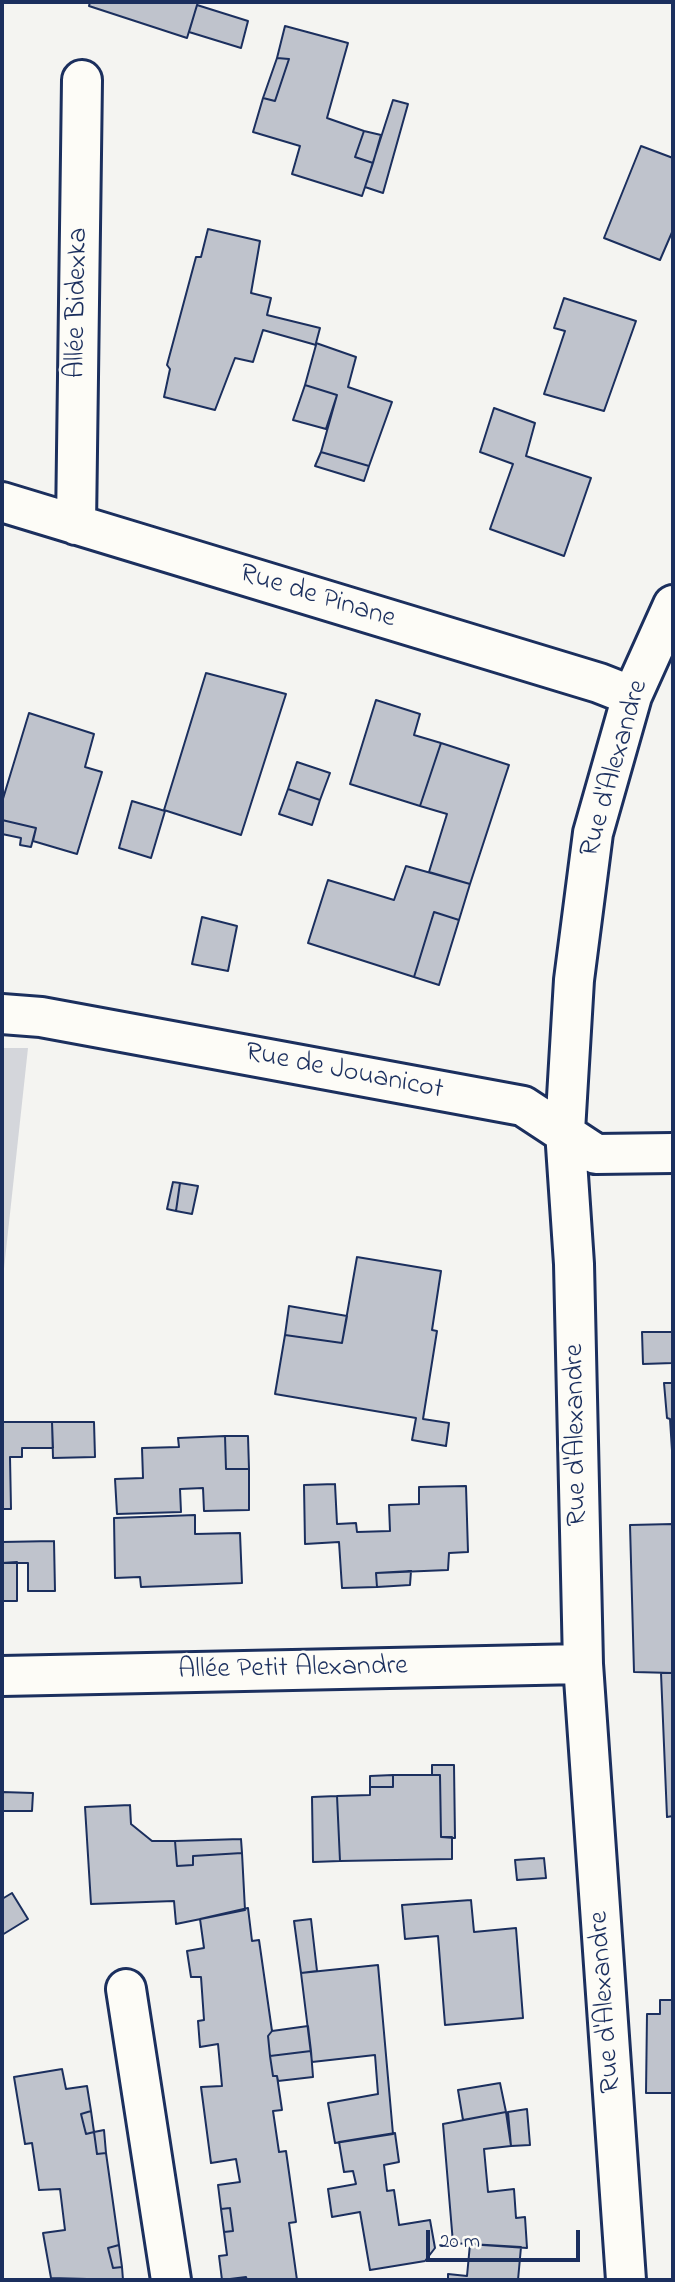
<!DOCTYPE html>
<html>
<head>
<meta charset="utf-8">
<style>
  body { margin:0 }
  #map { position:relative; width:675px; height:2282px; overflow:hidden; background:#f4f4f1; font-family:"Indie Flower",sans-serif }
  canvas { display:block }
  .frame { position:absolute; inset:0; border:4px solid #1b2f5e; pointer-events:none }
  .scale { position:absolute; left:426px; top:2230px; width:154px; height:32px; box-sizing:border-box; border:4px solid #1b2f5e; border-top:0; padding-left:9px; font-size:21px; line-height:24px; white-space:nowrap; color:#1b2f5e; -webkit-text-stroke:5px #fdfcf7; paint-order:stroke }
</style>
</head>
<body>
<div id="map">
<canvas width="675" height="2282"></canvas>
<div class="frame"></div>
<div class="scale">20 m</div>
</div>
<script>
const g = document.querySelector('canvas').getContext('2d');
g.lineJoin = 'round';
function paint(path, color) { g.fillStyle = color; g.fill(path, 'evenodd'); }
const shape = rows => new Path2D(rows.map(r => 'M' + r).join(''));
function trace(path, color, width, dash) { g.strokeStyle = color; g.lineWidth = width; g.lineCap = dash ? 'butt' : 'round'; g.setLineDash(dash || []); g.stroke(path); }
function write(font, color, halo, rows, align = 'center') {
  g.font = font + ' "Indie Flower",sans-serif'; g.lineWidth = 5; g.setLineDash([]); g.textBaseline = 'middle'; g.strokeStyle = halo; g.fillStyle = color; for (const [text, x, y, turn = 0] of rows) {
    g.save(); g.translate(x, y); g.rotate((+turn || 0) * Math.PI / 180); g.textAlign = isNaN(turn) ? turn : align; if (halo) g.strokeText(text, 0, 0); g.fillText(text, 0, 0); g.restore();
  }
}
paint(shape([
  [2,1048,28,1048,2,1287]
]), '#d4d6db');
const building = shape([
  [90,2,198,2,187,38,89,6,90,2],
  [197,5,248,21,241,48,189,32,197,5],
  [285,26,348,43,327,118,364,131,355,157,373,163,362,196,292,174,300,146,253,132,263,98,275,101,289,59,277,58,285,26],
  [277,58,289,59,275,101,263,98,277,58],
  [393,100,408,104,383,193,365,187,393,100],
  [364,131,381,135,373,163,355,157,364,131],
  [641,146,673,158,673,230,660,260,604,238,641,146],
  [208,229,260,241,251,293,271,298,267,315,320,328,316,343,356,357,348,387,392,402,369,466,321,452,337,395,305,385,316,345,263,330,253,362,235,358,215,410,164,397,170,369,167,365,196,257,201,257,208,229],
  [564,298,636,321,604,411,544,394,565,331,554,328,564,298],
  [305,385,337,395,326,429,293,420,305,385],
  [494,408,535,423,526,456,591,478,564,556,490,529,513,464,480,452,494,408],
  [321,452,369,466,364,481,315,466,321,452],
  [206,673,286,694,241,835,164,810,206,673],
  [376,700,420,714,414,735,441,743,420,806,350,784,376,700],
  [29,713,94,734,85,767,102,772,77,854,33,841,36,828,2,820,2,802,29,713],
  [441,743,509,765,470,884,429,872,447,814,420,806,441,743],
  [297,762,330,773,320,800,288,789,297,762],
  [288,789,320,800,312,825,279,814,288,789],
  [132,801,165,811,151,858,119,848,132,801],
  [2,820,36,828,31,847,20,845,21,838,2,834,2,820],
  [406,866,470,884,459,920,434,912,414,977,308,943,328,880,394,900,406,866],
  [434,912,459,920,439,985,414,977,434,912],
  [202,917,237,926,228,971,192,964,202,917],
  [173,1182,180,1183,176,1211,167,1209,173,1182],
  [180,1183,198,1186,192,1214,176,1211,180,1183],
  [357,1257,441,1271,432,1330,437,1331,423,1419,449,1423,446,1446,412,1440,416,1418,275,1394,285,1335,342,1343,357,1257],
  [289,1306,347,1316,342,1343,285,1335,289,1306],
  [642,1332,673,1332,673,1363,643,1364,642,1332],
  [664,1383,673,1383,673,1466,670,1419,667,1418,664,1383],
  [2,1422,52,1422,53,1448,22,1448,22,1457,10,1457,11,1509,2,1509,2,1422],
  [52,1422,94,1422,95,1457,53,1458,52,1422],
  [225,1436,226,1469,249,1469,249,1510,204,1511,203,1488,180,1489,181,1512,117,1514,115,1479,143,1478,142,1448,179,1447,178,1438,225,1436],
  [225,1436,248,1436,249,1469,226,1469,225,1436],
  [335,1484,337,1524,356,1523,357,1532,390,1531,389,1505,419,1504,419,1487,466,1486,468,1552,449,1553,448,1570,376,1573,377,1587,342,1588,339,1542,305,1544,304,1485,335,1484],
  [195,1515,195,1534,240,1533,242,1583,141,1587,140,1577,115,1578,114,1518,195,1515],
  [673,1524,673,1673,634,1672,630,1525,673,1524],
  [54,1541,55,1591,28,1591,28,1563,2,1563,2,1542,54,1541],
  [17,1562,17,1601,2,1601,2,1563,17,1562],
  [411,1571,410,1585,377,1587,376,1573,411,1571],
  [661,1673,673,1673,673,1816,667,1817,661,1673],
  [432,1765,454,1765,455,1838,441,1837,440,1775,432,1775,432,1765],
  [393,1775,440,1775,441,1837,452,1837,452,1859,340,1861,337,1796,370,1795,370,1787,393,1787,393,1775],
  [393,1775,393,1787,370,1787,370,1776,393,1775],
  [2,1792,33,1793,32,1811,2,1811,2,1792],
  [337,1796,340,1861,313,1862,312,1797,337,1796],
  [130,1805,131,1824,152,1841,175,1841,177,1866,193,1865,193,1856,242,1853,245,1910,176,1924,174,1901,91,1904,85,1807,130,1805],
  [241,1839,242,1853,193,1856,193,1865,177,1866,175,1841,241,1839],
  [544,1858,546,1878,517,1880,515,1860,544,1858],
  [12,1893,28,1919,2,1935,2,1899,12,1893],
  [471,1900,474,1932,516,1928,523,2018,445,2025,438,1936,405,1939,402,1905,471,1900],
  [248,1908,252,1941,259,1940,272,2031,268,2036,270,2056,273,2076,277,2076,282,2110,273,2111,279,2152,286,2151,296,2222,289,2223,297,2280,247,2280,246,2277,222,2280,219,2256,227,2255,224,2232,233,2231,230,2208,221,2209,218,2185,240,2182,236,2159,211,2163,201,2087,222,2086,218,2044,200,2047,198,2021,204,2020,201,1977,191,1977,187,1951,204,1948,200,1919,248,1908],
  [311,1919,317,1971,301,1973,294,1921,311,1919],
  [378,1965,393,2134,335,2143,328,2103,378,2094,375,2055,312,2062,301,1973,378,1965],
  [660,2000,673,2000,673,2093,646,2093,647,2014,660,2014,660,2000],
  [308,2026,311,2051,270,2056,268,2036,272,2031,308,2026],
  [311,2051,313,2077,278,2081,277,2076,273,2076,270,2056,311,2051],
  [62,2069,66,2089,87,2086,91,2111,81,2114,86,2134,94,2132,97,2154,106,2153,119,2245,108,2248,113,2268,122,2267,123,2280,51,2278,43,2233,65,2230,60,2189,39,2190,32,2143,25,2144,14,2077,62,2069],
  [500,2083,506,2112,463,2120,458,2090,500,2083],
  [527,2109,530,2145,511,2146,508,2112,527,2109],
  [91,2111,94,2132,86,2134,81,2114,91,2111],
  [506,2112,511,2146,484,2149,488,2192,514,2189,516,2218,525,2217,527,2248,453,2243,443,2124,506,2112],
  [104,2130,106,2153,97,2154,94,2132,104,2130],
  [395,2133,399,2162,384,2165,387,2191,394,2190,399,2225,430,2220,435,2248,425,2261,370,2270,360,2212,332,2217,328,2189,356,2184,353,2171,344,2172,339,2142,395,2133],
  [230,2208,233,2231,224,2232,221,2209,230,2208],
  [470,2244,521,2247,518,2280,448,2280,448,2274,467,2276,470,2244],
  [119,2245,122,2267,113,2268,108,2248,119,2245]
]);
paint(building, '#bfc3cc');
trace(building, '#1b2f5e', 2);
const street = shape([
  [2,502,599,683,632,696],
  [76,525,82,80],
  [2,1014,41,1017,523,1106,596,1154,673,1153],
  [2,1676,583,1664],
  [126,1989,171,2280],
  [626,2280,583,1664,574,1264,565,1131,574,980,593,833,632,696,673,605]
]);
trace(street, '#1b2f5e', 44);
trace(street, '#fdfcf7', 38);
write('28px', '#1b2f5e', '#fdfcf7', [
  ["Allée Bidexka",79,303,-89],
  ["Rue de Pinane",317,598,17],
  ["Rue d'Alexandre",616,769,-74],
  ["Rue de Jouanicot",344,1073,11],
  ["Rue d'Alexandre",578,1435,-91],
  ["Allée Petit Alexandre",293,1670,-1],
  ["Rue d'Alexandre",607,2002,-94]
]);
</script>
</body>
</html>
